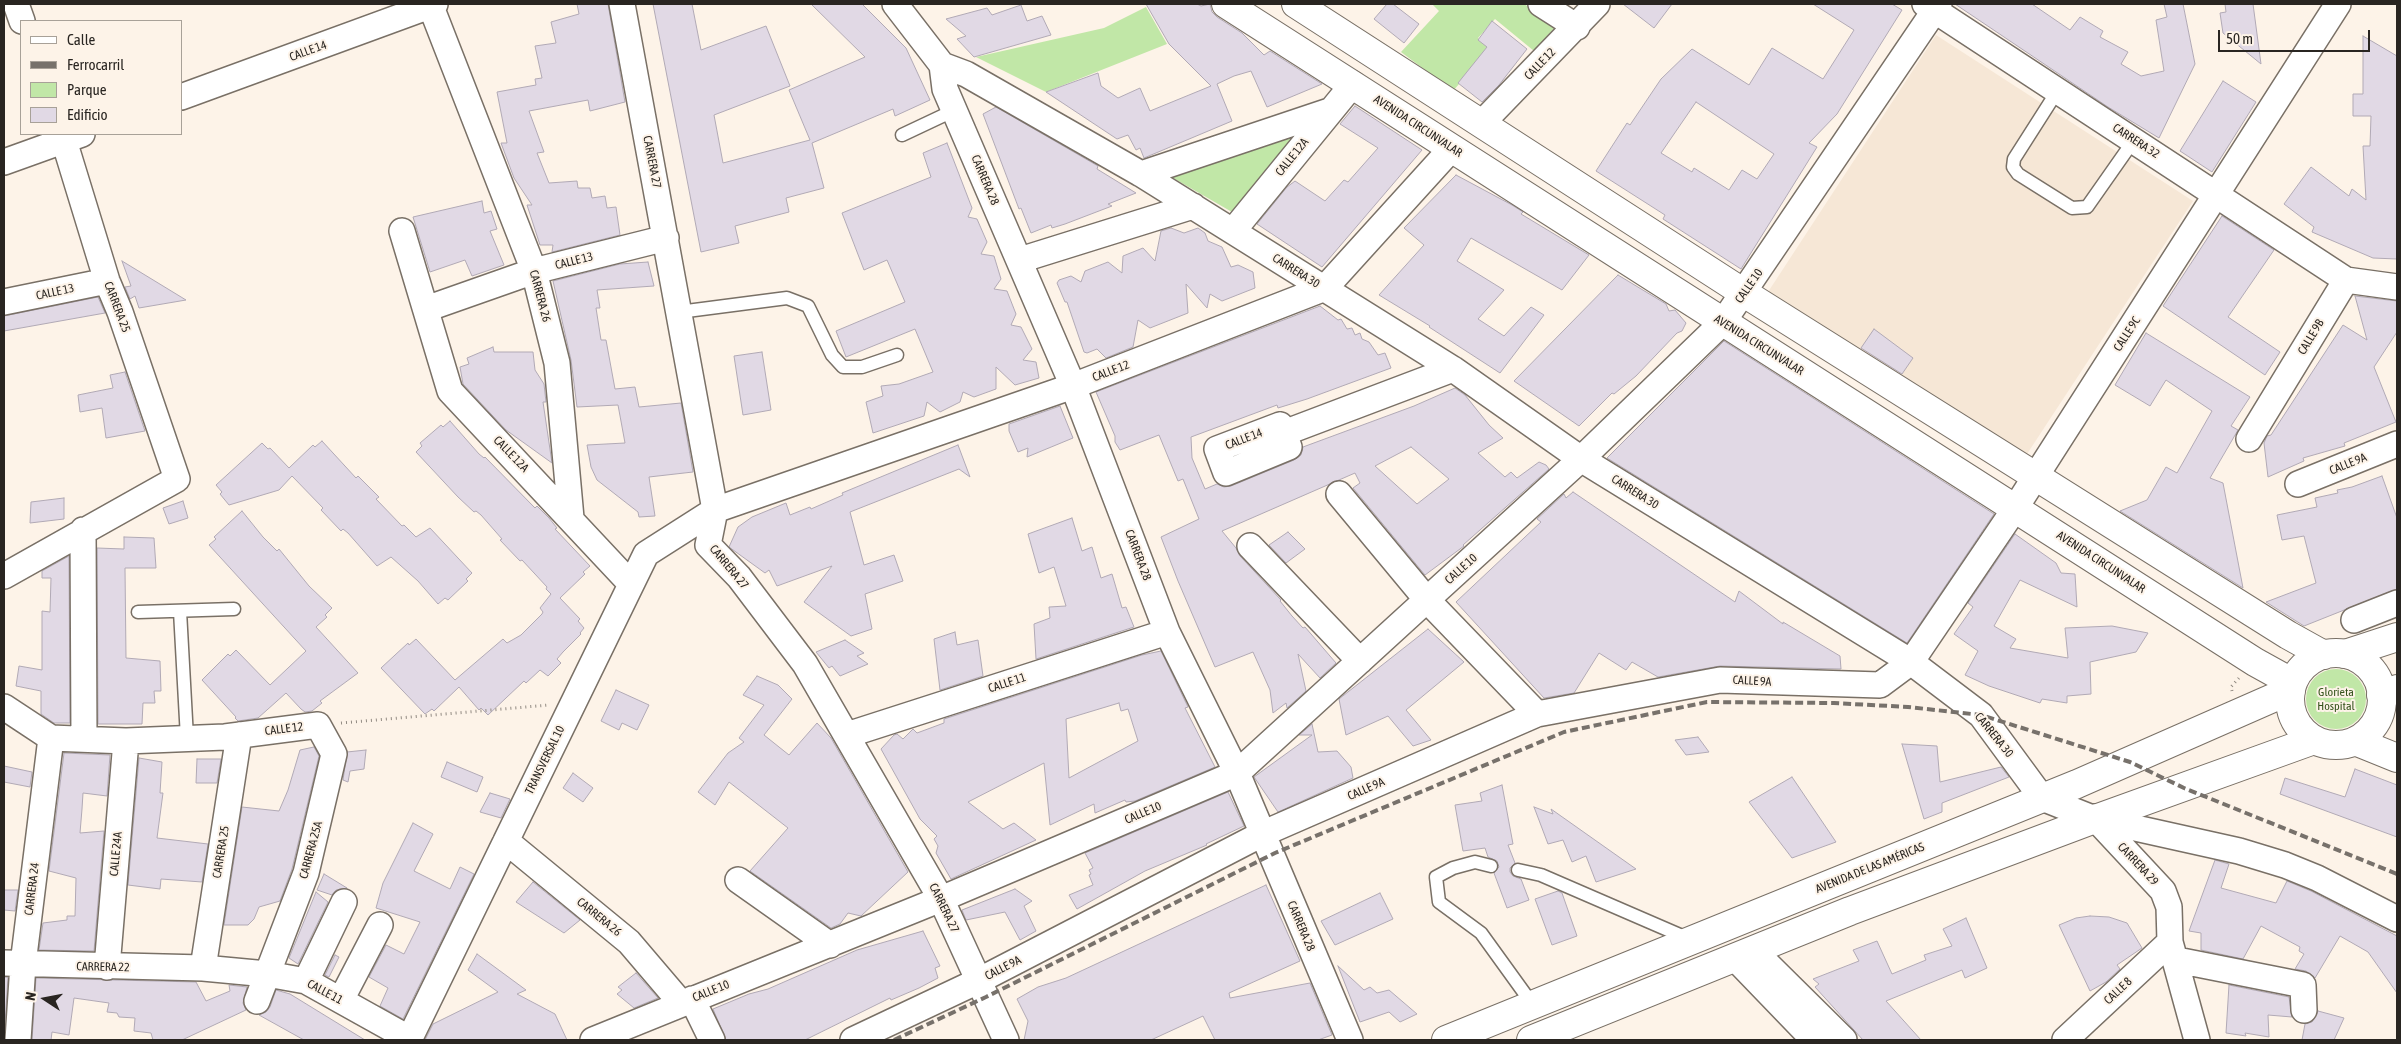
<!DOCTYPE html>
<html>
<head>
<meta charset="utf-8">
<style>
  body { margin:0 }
  #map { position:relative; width:2401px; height:1044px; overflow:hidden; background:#fdf3e8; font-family:"Asap Condensed",sans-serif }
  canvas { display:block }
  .frame { position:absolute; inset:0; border:5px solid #292521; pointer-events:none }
  .legend { position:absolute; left:20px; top:20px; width:162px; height:115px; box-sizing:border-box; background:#fdf3e8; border:1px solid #a8a198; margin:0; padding:6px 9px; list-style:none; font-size:15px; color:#292521 }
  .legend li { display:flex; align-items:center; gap:10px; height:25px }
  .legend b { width:25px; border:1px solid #a8a198 }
  .north { position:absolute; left:20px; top:974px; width:50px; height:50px; -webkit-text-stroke:4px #fdf3e8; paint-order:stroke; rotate:281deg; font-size:14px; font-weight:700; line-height:20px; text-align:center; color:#292521 }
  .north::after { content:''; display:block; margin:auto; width:18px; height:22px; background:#292521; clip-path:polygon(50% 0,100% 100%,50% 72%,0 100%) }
  .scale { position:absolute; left:2218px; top:30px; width:152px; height:22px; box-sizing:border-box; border:2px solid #292521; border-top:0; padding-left:6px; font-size:15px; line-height:18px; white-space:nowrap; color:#292521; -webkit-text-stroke:4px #fdf3e8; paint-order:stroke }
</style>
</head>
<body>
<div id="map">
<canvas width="2401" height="1044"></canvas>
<div class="frame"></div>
<ul class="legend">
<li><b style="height:6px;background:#fff"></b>Calle</li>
<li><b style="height:6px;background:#77716b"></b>Ferrocarril</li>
<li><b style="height:14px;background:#c1e7a7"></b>Parque</li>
<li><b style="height:14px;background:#e1d9e5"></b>Edificio</li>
</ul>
<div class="north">N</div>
<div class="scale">50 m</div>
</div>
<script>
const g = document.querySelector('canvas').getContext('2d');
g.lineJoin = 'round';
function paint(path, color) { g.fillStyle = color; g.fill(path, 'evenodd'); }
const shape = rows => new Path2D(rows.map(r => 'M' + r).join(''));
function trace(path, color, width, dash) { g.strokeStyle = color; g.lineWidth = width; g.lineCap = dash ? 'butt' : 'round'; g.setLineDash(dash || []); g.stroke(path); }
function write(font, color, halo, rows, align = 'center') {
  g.font = font + ' "Asap Condensed",sans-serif'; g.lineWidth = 4; g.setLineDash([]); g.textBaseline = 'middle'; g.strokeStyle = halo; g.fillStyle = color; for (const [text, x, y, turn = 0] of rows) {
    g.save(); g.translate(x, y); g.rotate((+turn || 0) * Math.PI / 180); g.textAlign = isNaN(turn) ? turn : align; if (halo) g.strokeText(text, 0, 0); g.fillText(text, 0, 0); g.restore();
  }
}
paint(shape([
  [1936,35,2193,201,2027,454,1768,292]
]), '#f6e7d6');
paint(shape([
  [1432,4,1524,4,1557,25,1534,51,1495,19,1478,38,1490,48,1453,91,1401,52,1439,11],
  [1146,7,1167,44,1046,92,976,57,1104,28],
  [1304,132,1232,212,1168,175],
  '2306 699a30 30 0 1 1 60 0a30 30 0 1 1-60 0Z'
]), '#c1e7a7');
const building = shape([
  [577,4,608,4,625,102,590,111,588,100,529,111,544,152,537,153,549,183,577,181,578,188,590,188,592,198,605,196,607,208,616,207,620,235,552,252,553,245,540,245,527,205,532,205,514,178,501,143,507,143,497,92,536,85,535,79,542,78,535,46,556,43,551,22,579,14,577,4],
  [653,4,692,4,701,50,766,26,790,86,714,115,723,163,810,140,789,90,865,57,811,4,862,4,906,48,930,100,895,116,893,109,812,143,824,188,786,198,789,212,735,226,739,243,701,252,653,4],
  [1146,4,1197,4,1201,6,1210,4,1212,12,1217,17,1242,33,1264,55,1270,51,1322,84,1267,107,1251,71,1234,76,1217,84,1232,121,1144,158,1140,148,1136,150,1128,135,1117,139,1046,92,1098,73,1101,86,1118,98,1140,88,1150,111,1211,86,1169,44,1146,4],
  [1387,4,1393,4,1419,24,1404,43,1374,19,1387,4],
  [1623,4,1672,4,1654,28,1623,4],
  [1813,4,1892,4,1902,10,1837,114,1809,143,1817,147,1741,269,1663,219,1665,215,1596,171,1627,123,1630,125,1661,79,1692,49,1749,85,1772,48,1823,79,1854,30,1813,4],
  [1696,102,1774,154,1757,179,1742,170,1729,190,1694,168,1692,172,1661,153,1696,102],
  [1955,4,2032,4,2070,30,2080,17,2103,31,2100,37,2128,52,2121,64,2141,76,2164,71,2156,20,2167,17,2164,4,2183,4,2195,64,2159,138,2108,107,1955,4],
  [2225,4,2253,4,2261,64,2223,33,2220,13,2226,12,2225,4],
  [1021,5,1027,21,1042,16,1051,35,974,57,957,39,966,36,946,19,987,8,992,15,1021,5],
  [1492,21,1527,49,1499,85,1482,102,1458,83,1487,47,1478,40,1492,21],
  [2363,36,2397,56,2397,259,2373,258,2312,232,2314,227,2284,204,2311,167,2349,196,2352,189,2366,200,2363,146,2370,146,2371,116,2353,116,2353,94,2363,94,2363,36],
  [2223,81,2256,102,2212,172,2180,151,2223,81],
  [1355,106,1422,150,1322,267,1257,224,1287,187,1295,181,1325,201,1344,180,1348,182,1378,148,1340,124,1355,106],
  [996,107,1098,166,1097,169,1136,193,1108,204,1112,206,1065,224,1052,228,1051,225,1031,233,1021,208,1019,209,983,114,996,107],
  [947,143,972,208,968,217,977,219,987,242,981,254,994,256,1001,279,994,289,1007,291,1016,314,1011,325,1021,327,1032,349,1023,360,1036,362,1039,378,1015,385,996,367,996,389,974,397,963,392,960,402,940,412,927,402,924,416,873,433,866,402,883,396,881,386,899,384,933,372,915,329,846,357,836,331,905,302,887,260,864,270,842,213,931,177,923,153,947,143],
  [1456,175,1512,205,1523,212,1521,214,1589,255,1562,290,1471,238,1457,261,1504,290,1478,319,1504,336,1531,307,1544,315,1500,373,1429,327,1430,326,1379,295,1424,245,1404,228,1456,175],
  [482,201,484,213,491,211,497,229,490,231,504,265,472,276,465,260,430,272,413,217,482,201],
  [2222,216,2274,250,2228,317,2280,352,2265,375,2163,306,2222,216],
  [1171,228,1184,233,1198,228,1205,233,1208,241,1222,247,1231,267,1238,265,1253,272,1255,288,1222,301,1210,294,1207,308,1186,284,1188,313,1150,328,1138,320,1133,347,1106,358,1097,349,1087,353,1084,352,1067,302,1065,302,1057,283,1059,280,1071,276,1081,282,1085,271,1108,262,1122,273,1123,256,1143,248,1155,261,1161,231,1171,228],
  [122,261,186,300,139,308,135,296,130,299,125,287,131,286,122,261],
  [648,262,654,286,597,290,600,308,596,308,601,340,606,340,615,389,635,387,639,407,681,403,693,472,649,477,655,516,639,517,638,512,597,480,591,467,587,445,625,443,618,405,577,407,571,360,553,281,620,264,648,262],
  [1618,275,1666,304,1669,311,1675,310,1686,323,1682,331,1677,333,1636,376,1614,394,1612,393,1579,426,1514,381,1618,275],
  [2355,296,2397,301,2397,332,2374,367,2396,422,2344,443,2345,446,2303,458,2304,461,2268,477,2264,443,2267,436,2271,435,2343,325,2367,340,2355,296],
  [98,297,105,313,4,331,4,316,98,297],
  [1320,306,1338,320,1341,319,1347,329,1352,328,1355,335,1360,333,1362,339,1369,342,1378,355,1385,353,1391,368,1307,399,1278,408,1277,405,1191,437,1192,458,1205,489,1217,484,1224,487,1231,486,1294,460,1301,455,1303,447,1414,406,1455,388,1465,395,1489,425,1503,438,1478,453,1505,477,1511,472,1517,478,1539,462,1546,465,1549,469,1463,545,1464,546,1425,575,1353,488,1360,483,1355,473,1222,531,1236,548,1240,556,1281,600,1280,601,1292,616,1303,628,1305,627,1336,663,1320,678,1298,654,1306,691,1287,708,1286,703,1273,713,1270,690,1253,652,1215,667,1178,581,1161,537,1199,519,1183,479,1178,481,1159,435,1120,450,1115,442,1115,436,1096,392,1320,306],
  [1411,447,1449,479,1417,504,1375,466,1411,447],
  [1874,329,1913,358,1902,374,1861,348,1874,329],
  [2146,333,2250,397,2231,426,2238,430,2210,478,2223,483,2243,588,2120,511,2147,500,2166,467,2177,473,2212,411,2166,380,2150,406,2115,385,2146,333],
  [1724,341,1994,514,1907,643,1607,458,1724,341],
  [493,347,494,352,533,352,535,370,544,384,546,402,543,402,552,463,506,430,463,384,460,367,469,364,467,358,493,347],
  [762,352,771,410,743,415,734,356,762,352],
  [125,372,145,431,106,438,102,408,80,412,78,395,113,388,110,375,125,372],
  [1060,406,1073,438,1027,457,1028,448,1018,452,1009,431,1009,424,1060,406],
  [450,421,479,454,484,458,485,457,535,508,537,506,549,518,557,528,555,529,590,566,583,572,585,574,560,598,580,619,578,621,584,628,580,633,581,634,563,652,557,659,561,663,548,676,540,670,526,683,524,681,488,715,481,708,479,710,459,687,434,711,432,709,425,714,381,668,408,643,409,645,416,639,455,680,503,639,507,643,521,635,542,614,543,612,540,608,551,594,546,589,547,587,522,560,520,561,500,540,502,539,481,515,476,511,474,512,458,497,416,452,422,446,420,443,441,425,443,427,450,421],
  [322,441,356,478,358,476,379,497,376,499,402,526,404,525,416,537,430,528,472,573,466,579,468,581,448,600,445,598,438,604,418,581,391,557,377,566,348,533,343,529,341,531,321,510,323,508,292,476,279,490,229,505,220,494,222,492,216,485,262,443,268,449,270,448,289,468,313,445,315,447,322,441],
  [958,445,970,477,959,469,850,512,864,565,894,555,903,581,865,594,872,629,851,636,804,602,832,566,777,586,769,570,765,573,729,547,738,527,752,517,786,503,790,515,810,507,811,509,843,495,842,493,958,445],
  [2382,476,2397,518,2397,589,2304,626,2266,602,2316,583,2304,536,2282,540,2277,515,2317,507,2315,498,2338,493,2337,490,2352,487,2382,476],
  [1573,492,1735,602,1739,591,1783,624,1783,622,1840,656,1841,669,1720,666,1658,677,1632,662,1626,670,1599,653,1574,693,1544,698,1456,602,1541,522,1537,519,1564,494,1566,498,1573,492],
  [64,498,64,519,30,523,31,502,64,498],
  [183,501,188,518,169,524,163,508,183,501],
  [242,511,263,537,277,551,279,549,309,586,332,608,325,615,327,617,316,627,358,673,320,701,322,703,312,711,305,712,301,709,286,693,258,718,238,721,235,718,236,717,202,680,228,654,230,656,236,650,270,685,306,651,209,545,216,539,214,537,242,511],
  [1072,518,1082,551,1092,547,1101,578,1112,574,1122,608,1126,607,1134,627,1036,659,1034,624,1050,618,1049,607,1066,606,1054,567,1039,573,1028,534,1072,518],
  [1288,532,1305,549,1286,563,1269,545,1288,532],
  [2015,534,2056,563,2061,573,2075,574,2077,607,2020,580,1994,626,2016,639,2010,648,2068,658,2065,628,2112,626,2148,633,2136,652,2090,662,2091,694,2067,696,2067,703,2042,699,2040,703,1989,686,1965,675,1978,651,1954,634,1973,607,1968,603,2015,534],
  [124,537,154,538,156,568,125,568,126,658,160,661,161,691,154,691,155,703,143,703,142,724,98,724,97,548,124,549,124,537],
  [69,556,70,723,54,723,41,714,41,691,16,686,19,666,42,670,42,611,50,612,51,578,42,578,42,571,69,556],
  [1428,629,1464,662,1406,710,1431,740,1413,746,1388,716,1346,735,1339,699,1428,629],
  [955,632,957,645,978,640,983,676,940,690,934,639,955,632],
  [845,640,864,653,857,656,868,664,840,676,832,666,829,668,816,652,845,640],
  [1161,651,1188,707,1185,708,1215,767,1135,801,1126,802,1125,800,1095,813,1094,804,1050,825,1044,763,968,802,1003,829,1014,823,1036,840,951,879,936,853,938,846,934,839,937,836,920,819,881,749,894,735,897,734,903,739,913,729,917,733,944,723,944,719,1142,655,1161,651],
  [1119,703,1121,711,1128,709,1138,741,1069,778,1066,719,1119,703],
  [757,676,778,685,792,699,764,735,789,755,817,723,831,738,908,872,861,916,848,913,840,924,831,928,750,871,788,828,729,782,715,805,698,792,728,753,744,742,739,738,764,705,743,695,757,676],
  [616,690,649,705,637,730,622,723,619,730,601,721,616,690],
  [1312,724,1318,752,1337,751,1351,767,1353,778,1278,812,1254,777,1312,735,1299,735,1312,724],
  [1698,737,1709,752,1686,755,1675,740,1698,737],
  [1902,744,1937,746,1940,782,2001,767,2009,777,1942,803,1942,812,1924,819,1902,744],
  [314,747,319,756,292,869,280,901,259,907,254,919,248,925,224,925,242,807,279,811,288,790,300,750,314,747],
  [366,750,364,769,350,771,348,782,343,780,347,752,366,750],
  [64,753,110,755,107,796,83,793,82,809,80,833,104,831,94,951,39,950,43,923,67,920,67,916,75,916,76,878,49,871,64,753],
  [139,758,162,762,160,793,163,793,157,838,208,844,202,882,161,879,160,889,128,885,139,758],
  [197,759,221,759,217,783,196,783,197,759],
  [447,762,483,777,477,792,441,777,447,762],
  [4,766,32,772,30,787,4,782,4,766],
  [2355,769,2397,785,2397,837,2280,794,2285,778,2345,797,2355,769],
  [573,773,593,788,583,802,563,788,573,773],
  [1792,777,1836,842,1792,858,1749,802,1792,777],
  [1502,785,1513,844,1508,845,1515,863,1510,868,1510,872,1513,876,1521,879,1529,900,1507,908,1494,873,1499,867,1497,861,1488,857,1485,848,1463,851,1455,805,1482,801,1480,793,1502,785],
  [1228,792,1244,826,1206,844,1207,845,1145,871,1077,909,1069,895,1093,885,1089,875,1091,874,1089,870,1093,868,1085,853,1228,792],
  [490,793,510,799,501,818,480,812,490,793],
  [1534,807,1553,814,1551,809,1636,869,1596,882,1586,856,1572,862,1563,840,1548,844,1534,807],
  [413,823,433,834,414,871,450,889,460,867,474,874,403,1019,380,1006,388,988,369,977,386,945,404,954,420,922,376,908,383,883,413,823],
  [2215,860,2229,864,2221,888,2276,903,2287,881,2311,891,2397,936,2397,993,2368,952,2340,936,2315,978,2306,971,2295,969,2304,954,2299,951,2300,947,2261,926,2243,959,2201,950,2201,933,2189,931,2215,860],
  [324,874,347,888,336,890,332,895,317,890,324,874],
  [533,882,580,920,564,933,516,902,533,882],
  [1266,885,1300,961,1229,993,1230,998,1310,983,1332,1035,1318,1040,1215,1040,1203,1016,1151,1040,1024,1040,1028,1021,1017,999,1038,987,1066,978,1266,885],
  [1015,889,1032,901,1024,906,1036,931,1020,940,1005,912,966,920,962,910,1015,889],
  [4,890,18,890,15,911,4,910,4,890],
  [1558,891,1562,893,1577,936,1552,945,1535,899,1558,891],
  [316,892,328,902,298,964,289,958,316,892],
  [1380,893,1393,919,1335,945,1321,921,1380,893],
  [2090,916,2109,917,2127,923,2142,948,2117,965,2120,969,2106,982,2090,991,2059,925,2076,918,2090,916],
  [1966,918,1987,968,1965,978,1962,970,1886,1001,1921,1040,1863,1040,1815,987,1819,984,1813,979,1859,961,1853,950,1877,941,1892,974,1926,960,1924,955,1952,946,1943,929,1966,918],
  [923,931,940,966,935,968,938,978,919,988,891,1000,890,998,805,1040,726,1040,713,1009,749,994,768,989,857,950,923,931],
  [477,954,526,990,517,994,555,1014,567,1040,425,1040,433,1024,498,992,468,970,477,954],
  [335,955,339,957,329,977,325,975,335,955],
  [1338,966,1364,990,1370,987,1377,993,1389,990,1417,1014,1400,1022,1389,1012,1360,1022,1338,966],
  [636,973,658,998,634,1008,617,994,622,990,618,987,636,973],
  [4,977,8,977,4,1038,4,977],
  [36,978,196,982,206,1001,230,991,229,985,247,987,243,1003,246,1010,182,1040,153,1040,151,1033,134,1031,135,1018,119,1017,117,1013,107,1012,109,1003,74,998,69,1035,52,1032,51,1040,32,1040,36,978],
  [2229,985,2289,997,2292,1017,2268,1015,2269,1037,2245,1033,2246,1036,2226,1033,2229,985],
  [276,990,290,994,365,1040,304,1040,259,1015,266,1012,270,1007,276,990],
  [2318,1011,2344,1018,2334,1040,2302,1040,2305,1024,2312,1022,2318,1011]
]);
paint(building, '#e1d9e5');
trace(building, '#b1a9b5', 1);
const service = shape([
  [2058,90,2014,159,2013,167,2018,174,2072,208,2087,207,2134,140],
  [902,135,955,110],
  [679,312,787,298,808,306,832,355,843,367,862,367,897,355],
  [180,611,187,738],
  [138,612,234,609],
  [1491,866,1475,862,1453,868,1436,877,1439,902,1481,933,1533,1005],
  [1518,870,1541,875,1689,939]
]);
const minor = shape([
  [16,4,22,21],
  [430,4,534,271,557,363,571,518],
  [622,4,715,510,708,545,739,577,805,664,941,899,1006,1040],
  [895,4,942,65,966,74,1141,174,1453,369,1581,459,1911,662,1981,715,2042,798,2095,819,2239,851,2285,865,2317,878,2397,919],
  [1541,4,1577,27],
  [1925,4,2346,280,2397,287],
  [942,65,945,89,1073,386,1167,632,1237,773,1350,1040],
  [181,97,435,4],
  [1482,123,1597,4],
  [4,162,82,134],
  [1141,174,1329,111],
  [402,231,450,391,630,583],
  [1233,231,1353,84],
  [1020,260,1193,206],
  [4,302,107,281],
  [426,309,534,271,666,238],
  [1280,425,1289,447,1226,473,1217,449,1280,425],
  [1284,433,1453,369],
  [2249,439,2346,280],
  [2298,484,2397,444],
  [1339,494,1427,600,1537,714],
  [83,530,84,739],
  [1250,546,1360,661],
  [4,576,177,479,120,312,107,281,62,134],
  [2354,620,2397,603],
  [4,707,51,738,126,741,225,737,318,725,334,754,306,873,257,1001],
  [847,735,1167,632],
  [2094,817,2163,891,2169,907,2170,942,2197,1040],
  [506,841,629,942,681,1003],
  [738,880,830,945],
  [1753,950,1844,1040],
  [1735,958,1814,1040],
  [2177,960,2303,985,2304,1010],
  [4,963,203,968,267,974,306,981,410,1039],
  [107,967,126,741],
  [203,968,239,735],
  [306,981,344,902],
  [692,999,712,1040],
  [341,1000,380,925],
  [18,1040,23,964,51,738],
  [409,1040,646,554,715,510,1073,386,1325,288,1452,148],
  [593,1040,941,899,1237,773,1581,459,1723,322,1939,4],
  [853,1040,978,981,1262,834,1537,714,1720,680,1880,685,1911,662,2016,507,2338,4],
  [2065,1040,2170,942]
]);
const secondary = shape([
  [2345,654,2397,637],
  [2381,695,2397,689],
  [1446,1040,2077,784,2291,690],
  [1531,1040,1850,911,2095,819,2314,740]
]);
const trunk = shape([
  [1226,4,2255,662,2293,683],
  [1296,4,1744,293,2288,635,2324,655],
  '2290 699a46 46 0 1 1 92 0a46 46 0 1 1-92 0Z',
  [2355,741,2397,758]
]);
trace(service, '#797066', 15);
trace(minor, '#797066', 28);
trace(secondary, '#797066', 30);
trace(trunk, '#797066', 30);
trace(shape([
  [2232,691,2231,687,2239,678],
  [341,723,549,705]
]), '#918a82', 3, [1, 4]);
trace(service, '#fff', 12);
trace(minor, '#fff', 25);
trace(secondary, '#fff', 28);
trace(trunk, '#fff', 28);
trace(shape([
  [894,1040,986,997,1275,853,1564,732,1707,702,1834,703,1908,707,1981,715,2130,762,2184,788,2397,874]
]), '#77716b', 4, [8, 4]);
write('12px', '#292521', '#fdf3e8', [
  ["CALLE 14",308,51,-20],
  ["CALLE 12",1540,64,-46],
  ["AVENIDA CIRCUNVALAR",1418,126,33],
  ["CARRERA 32",2136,141,33],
  ["CALLE 12A",1292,157,-51],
  ["CARRERA 27",652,162,79],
  ["CARRERA 28",985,180,67],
  ["CALLE 13",574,261,-14],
  ["CARRERA 30",1296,271,32],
  ["CALLE 10",1749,286,-55],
  ["CALLE 13",55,292,-12],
  ["CARRERA 26",540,296,75],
  ["CARRERA 25",117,307,69],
  ["CALLE 9C",2127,334,-57],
  ["CALLE 9B",2311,337,-59],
  ["AVENIDA CIRCUNVALAR",1759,345,32],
  ["CALLE 12",1111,371,-21],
  ["CALLE 14",1244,439,-21],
  ["CALLE 12A",511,454,46],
  ["CALLE 9A",2348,464,-22],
  ["CARRERA 30",1635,492,32],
  ["CARRERA 28",1138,555,69],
  ["AVENIDA CIRCUNVALAR",2101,562,33],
  ["CARRERA 27",729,567,50],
  ["CALLE 10",1461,569,-42],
  ["CALLE 9A",1752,681,3],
  ["CALLE 11",1007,683,-18],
  ["CALLE 12",284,729,-7],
  ["CARRERA 30",1994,735,51],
  ["TRANSVERSAL 10",545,760,-64],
  ["CALLE 9A",1366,789,-24],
  ["CALLE 10",1143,813,-23],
  ["CARRERA 25A",311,850,-75],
  ["CARRERA 25",221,852,-81],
  ["CALLE 24A",116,854,-85],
  ["CARRERA 29",2138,864,47],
  ["AVENIDA DE LAS AMÉRICAS",1870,868,-22],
  ["CARRERA 24",32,889,-83],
  ["CARRERA 27",944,908,64],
  ["CARRERA 26",599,917,39],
  ["CARRERA 28",1301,926,67],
  ["CARRERA 22",103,967,1],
  ["CALLE 9A",1003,968,-27],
  ["CALLE 10",711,991,-22],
  ["CALLE 8",2118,991,-43],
  ["CALLE 11",325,992,28]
]);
write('12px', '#35531c', '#fdf3e8', [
  ["Glorieta",2336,692],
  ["Hospital",2336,706]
]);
</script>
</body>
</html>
